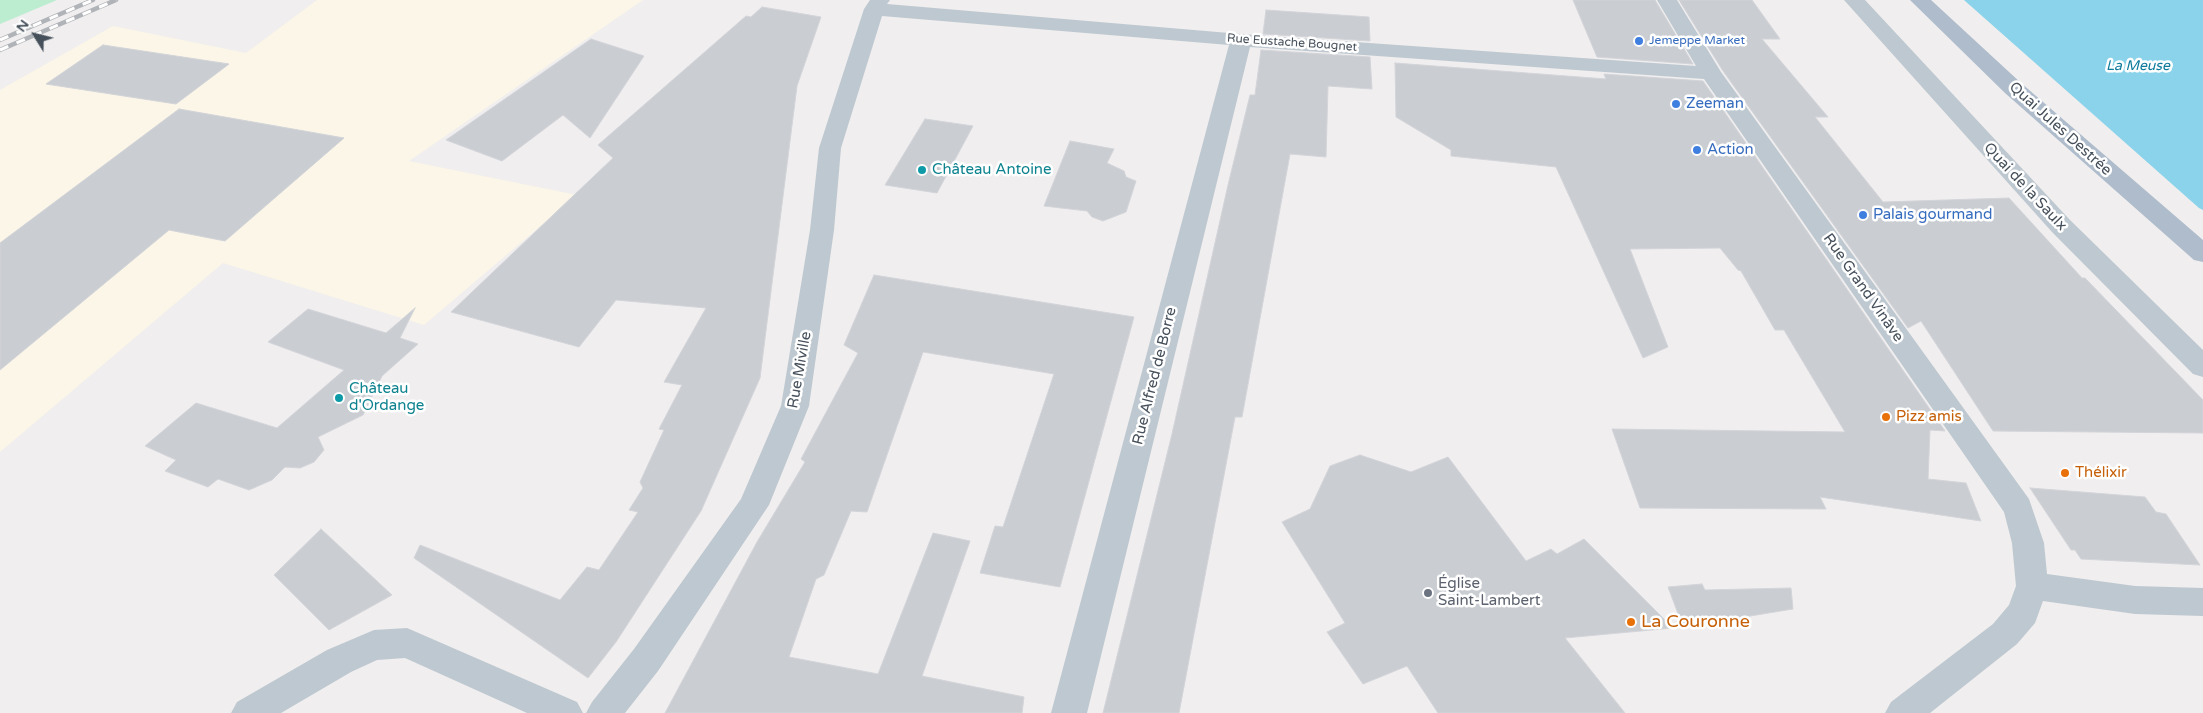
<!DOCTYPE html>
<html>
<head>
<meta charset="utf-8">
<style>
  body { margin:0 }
  #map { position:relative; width:2203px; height:713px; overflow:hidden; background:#f0eeee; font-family:"Varela Round",sans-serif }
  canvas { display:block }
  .north { position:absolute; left:10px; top:10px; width:50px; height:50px; -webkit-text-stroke:4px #fff; paint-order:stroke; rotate:306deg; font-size:14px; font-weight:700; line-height:20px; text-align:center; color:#46505b }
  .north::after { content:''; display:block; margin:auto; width:18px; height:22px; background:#46505b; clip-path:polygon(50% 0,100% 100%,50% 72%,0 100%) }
</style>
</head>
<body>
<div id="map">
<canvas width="2203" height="713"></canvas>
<div class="north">N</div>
</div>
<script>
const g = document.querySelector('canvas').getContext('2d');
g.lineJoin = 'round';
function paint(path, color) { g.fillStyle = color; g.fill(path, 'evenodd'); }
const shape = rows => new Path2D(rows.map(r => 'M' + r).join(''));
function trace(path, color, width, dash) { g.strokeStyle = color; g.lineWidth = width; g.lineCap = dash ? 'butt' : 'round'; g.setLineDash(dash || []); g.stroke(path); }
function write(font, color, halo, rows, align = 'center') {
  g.font = font + ' "Varela Round",sans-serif'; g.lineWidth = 5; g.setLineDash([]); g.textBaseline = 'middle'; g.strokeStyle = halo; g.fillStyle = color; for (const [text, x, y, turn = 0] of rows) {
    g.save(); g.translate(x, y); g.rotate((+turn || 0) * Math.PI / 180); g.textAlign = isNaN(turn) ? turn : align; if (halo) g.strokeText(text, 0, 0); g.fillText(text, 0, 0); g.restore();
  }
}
paint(shape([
  [317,0,643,0,409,161,577,195,424,325,223,263,0,452,0,90,113,26,246,53]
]), '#fbf6e7');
paint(shape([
  [0,0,57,0,0,24]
]), '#bcedd1');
paint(shape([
  [1964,0,2203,0,2203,210,2199,208]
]), '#8ad3ea');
const building = shape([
  [1573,0,1655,0,1693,64,1597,57,1573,0],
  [1679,0,1752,0,1780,39,1762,39,1828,117,1815,117,1883,202,2009,198,2082,278,2085,278,2203,400,2203,433,1993,431,1921,321,1908,328,1723,71,1679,0],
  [762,7,821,17,797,86,760,378,701,511,616,642,588,678,414,558,420,545,560,600,587,567,599,570,638,512,629,510,643,488,640,482,664,430,659,429,682,385,664,382,706,308,616,300,579,347,451,312,613,158,598,145,746,16,751,17,762,7],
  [1266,10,1369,17,1370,41,1263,34,1266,10],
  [591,39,644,56,590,138,563,115,502,161,446,140,591,39],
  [103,45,229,64,176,104,46,84,103,45],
  [1261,50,1370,57,1372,89,1328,86,1326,157,1290,154,1242,417,1235,417,1179,713,1103,713,1172,434,1228,185,1250,95,1255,95,1261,50],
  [1395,63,1606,79,1604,74,1703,81,1945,431,1930,430,1928,479,1966,483,1981,521,1820,497,1826,509,1640,508,1612,429,1845,432,1784,330,1775,330,1741,271,1738,270,1720,248,1630,249,1668,347,1643,358,1556,167,1451,156,1451,150,1396,117,1395,63],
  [179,109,344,138,225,241,169,230,0,370,0,243,179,109],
  [925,119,973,126,937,193,885,185,925,119],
  [1070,141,1114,149,1107,163,1124,171,1126,177,1136,181,1126,212,1103,221,1092,217,1087,211,1044,206,1070,141],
  [874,275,1134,317,1060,587,980,573,995,526,1003,527,1054,374,923,352,867,512,851,511,824,575,816,579,789,657,878,674,933,533,970,541,922,676,1024,697,1022,713,665,713,757,542,805,462,801,459,858,353,844,345,874,275],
  [415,308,400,338,418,344,382,376,363,415,318,437,324,450,314,462,300,468,285,467,272,480,249,490,218,479,208,487,165,471,176,460,145,446,196,403,277,428,344,370,268,342,308,309,386,333,415,308],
  [1360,455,1411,472,1448,457,1526,561,1551,549,1557,554,1584,539,1673,628,1565,638,1625,713,1438,713,1407,666,1363,684,1327,632,1345,623,1282,522,1310,509,1330,466,1360,455],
  [2030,488,2145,497,2156,512,2166,514,2200,565,2081,559,2075,550,2071,550,2030,488],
  [321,529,392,595,329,630,274,575,321,529],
  [1702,584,1705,590,1791,588,1793,609,1683,627,1668,587,1702,584]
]);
paint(building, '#cacdd2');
trace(building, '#d2d4d9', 1);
paint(shape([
  [870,0,890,0,887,4,1241,34,1696,66,1657,0,1677,0,1721,72,2029,499,2044,543,2047,574,2135,586,2203,588,2203,616,2135,614,2043,601,2035,623,2017,644,1930,713,1885,713,1891,702,1993,624,2009,605,2016,586,2012,543,2004,512,1704,79,1250,47,1087,713,1051,713,1229,45,882,16,841,148,834,230,809,406,769,505,658,671,625,713,586,713,592,702,634,649,741,499,781,406,810,230,819,148,864,9,870,0],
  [1844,0,1865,0,2070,220,2203,350,2203,377,2193,374,2052,232,1844,0],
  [407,628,577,702,583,713,527,713,405,658,377,660,351,672,281,713,231,713,237,702,327,650,374,630,407,628]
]), '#bec8d0');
paint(shape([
  [1910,0,1931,0,2021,83,2203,240,2203,262,2194,260,2005,93,1910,0]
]), '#aebccc');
const rail = shape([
  [0,40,93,0],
  [0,50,116,0]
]);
trace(rail, '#b0b3b8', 4.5);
trace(rail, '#fff', 3, [9]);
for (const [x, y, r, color] of [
  [1639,41,5,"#3f7fe0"],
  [1676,104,5,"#3f7fe0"],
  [1697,150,5,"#3f7fe0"],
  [922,170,5,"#0f9aa8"],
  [1863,215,5,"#3f7fe0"],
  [339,398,5,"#0f9aa8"],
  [1886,417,5,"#e8710a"],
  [2065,473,5,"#e8710a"],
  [1428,593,5,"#6b7280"],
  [1631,622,5,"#e8710a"]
]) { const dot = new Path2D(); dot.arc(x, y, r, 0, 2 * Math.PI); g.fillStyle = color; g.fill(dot); trace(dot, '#fff', 2); }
write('12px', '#366cbe', '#fff', [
  ["Jemeppe Market",1649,41]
], 'left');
write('12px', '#46505b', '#fff', [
  ["Rue Eustache Bougnet",1292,43,4]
]);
write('italic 14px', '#0f7b9d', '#fff', [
  ["La Meuse",2138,66]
]);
write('15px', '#366cbe', '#fff', [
  ["Zeeman",1686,104],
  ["Action",1707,150],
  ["Palais gourmand",1873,215]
], 'left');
write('15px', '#46505b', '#fff', [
  ["Quai Jules Destrée",2060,129,42],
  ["Quai de la Saulx",2025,187,47],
  ["Rue Grand Vinâve",1863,288,55],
  ["Rue Miville",800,370,-80],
  ["Rue Alfred de Borre",1155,376,-76]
]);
write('15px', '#0d838f', '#fff', [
  ["Château Antoine",932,170],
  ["Château",349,389],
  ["d'Ordange",349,406]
], 'left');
write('15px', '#c56008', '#fff', [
  ["Pizz amis",1896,417],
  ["Thélixir",2075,473]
], 'left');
write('15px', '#5b616d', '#fff', [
  ["Église",1438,584],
  ["Saint-Lambert",1438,601]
], 'left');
write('18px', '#c56008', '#fff', [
  ["La Couronne",1641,622]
], 'left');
</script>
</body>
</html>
